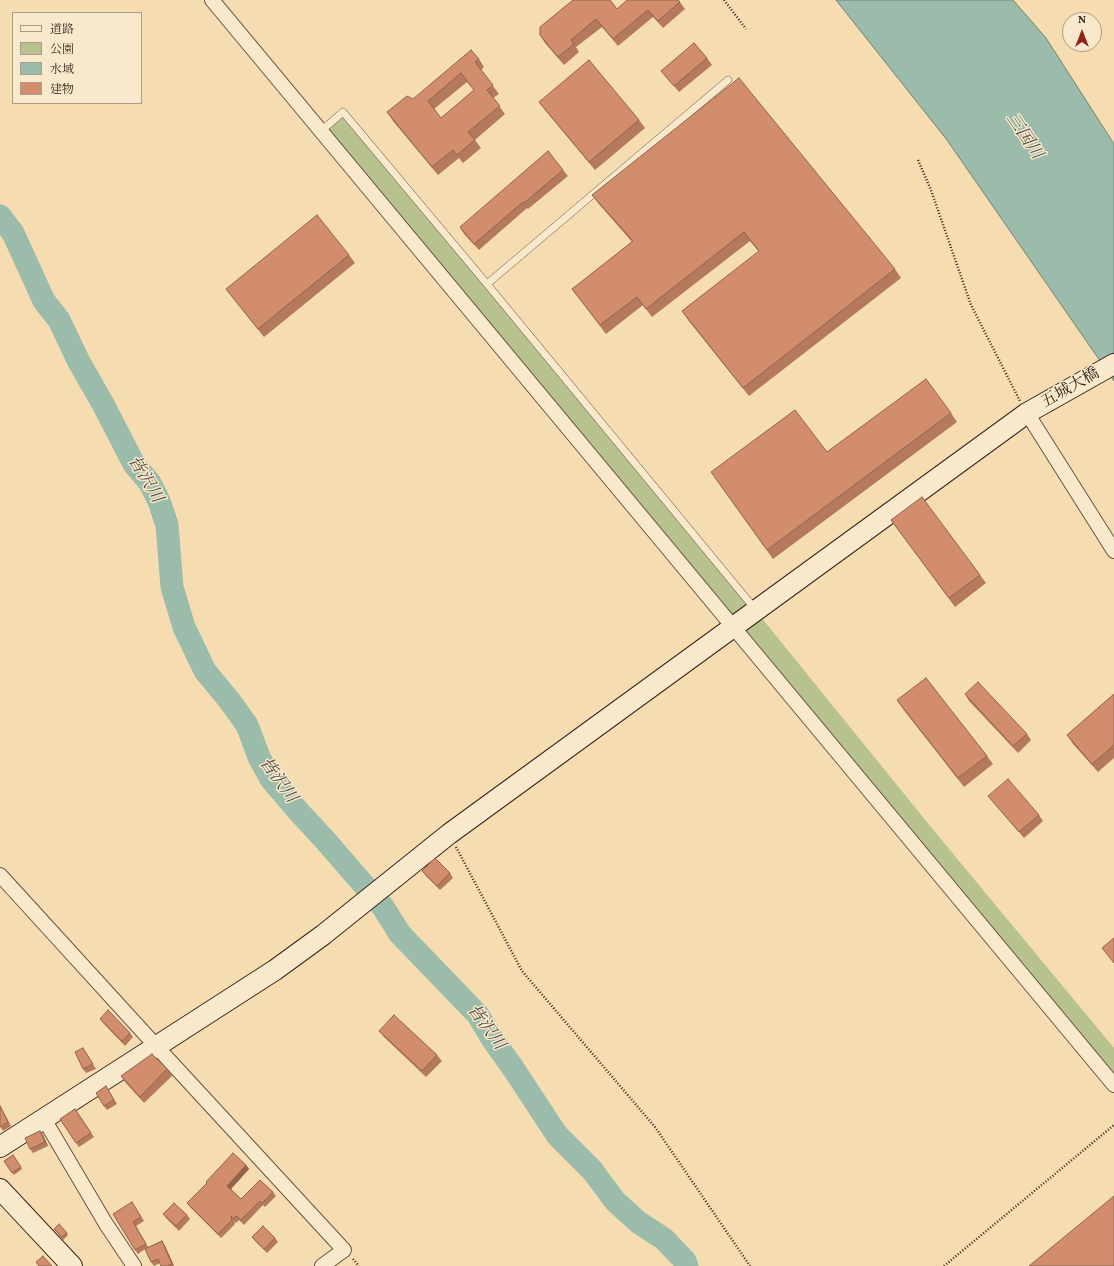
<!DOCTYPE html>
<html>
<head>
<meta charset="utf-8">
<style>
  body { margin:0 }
  #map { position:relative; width:1114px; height:1266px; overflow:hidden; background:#f5ddb1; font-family:Vollkorn,"Noto Serif JP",serif }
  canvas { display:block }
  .legend { position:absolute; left:12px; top:12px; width:130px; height:92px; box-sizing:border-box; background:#f8e9cc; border:1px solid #ac9b86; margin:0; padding:5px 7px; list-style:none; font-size:12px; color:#39251d }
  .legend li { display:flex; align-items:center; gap:8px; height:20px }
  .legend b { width:20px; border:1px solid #ac9b86 }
  .north { position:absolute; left:1062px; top:12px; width:40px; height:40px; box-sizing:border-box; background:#f8e9cc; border:1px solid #ac9b86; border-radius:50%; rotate:0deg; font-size:11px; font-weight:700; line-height:16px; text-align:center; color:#39251d }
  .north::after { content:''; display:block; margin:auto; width:14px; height:18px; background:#8f2418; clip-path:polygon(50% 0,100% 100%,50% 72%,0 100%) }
</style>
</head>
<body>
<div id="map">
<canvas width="1114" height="1266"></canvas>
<ul class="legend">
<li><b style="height:5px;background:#f8e9cc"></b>道路</li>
<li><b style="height:11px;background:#b7c28f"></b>公園</li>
<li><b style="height:11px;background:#9cbcab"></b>水域</li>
<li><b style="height:11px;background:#d28d6d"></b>建物</li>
</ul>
<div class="north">N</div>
</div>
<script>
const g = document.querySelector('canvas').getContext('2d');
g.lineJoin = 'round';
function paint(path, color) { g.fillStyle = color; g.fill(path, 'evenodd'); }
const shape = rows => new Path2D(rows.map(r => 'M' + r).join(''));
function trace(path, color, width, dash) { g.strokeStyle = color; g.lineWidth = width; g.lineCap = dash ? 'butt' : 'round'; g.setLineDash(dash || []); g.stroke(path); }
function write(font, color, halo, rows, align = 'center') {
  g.font = font + ' Vollkorn,"Noto Serif JP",serif'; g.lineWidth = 3; g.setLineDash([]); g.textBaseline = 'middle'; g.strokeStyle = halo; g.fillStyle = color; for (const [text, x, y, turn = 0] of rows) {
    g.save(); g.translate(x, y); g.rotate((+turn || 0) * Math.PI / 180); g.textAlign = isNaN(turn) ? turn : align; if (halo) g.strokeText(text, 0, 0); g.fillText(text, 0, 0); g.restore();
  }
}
paint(shape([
  [343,112,756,611,935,832,1114,1048,1114,1085,321,131]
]), '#b7c28f');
const water = shape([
  [836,0,1013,0,1046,38,1114,144,1114,381,947,140,836,0]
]);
paint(water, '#9cbcab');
trace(water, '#748072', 1);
trace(shape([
  [0,216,13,233,44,301,59,320,79,362,103,404,134,464,150,483,159,501,167,525,172,587,184,627,205,671,229,700,247,725,259,757,271,779,299,812,325,840,383,907,400,934,478,1015,493,1040,513,1068,557,1135,592,1170,615,1201,638,1222,664,1239,685,1261,687,1266]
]), '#9cbcab', 23);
const lane = shape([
  [728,80,487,284,755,609],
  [321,131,343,112,487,284]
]);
const street = shape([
  [212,0,1114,1085],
  [1027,413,1114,551],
  [0,875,156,1046,344,1250,322,1266],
  [44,1119,106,1224,134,1266]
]);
const secondary = shape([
  [0,1147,275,970,323,935,449,834,1027,413,1114,364],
  [0,1189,72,1266]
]);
trace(lane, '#685342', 8);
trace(street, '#685342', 16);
trace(secondary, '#39251d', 22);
trace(shape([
  [724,0,746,29],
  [918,160,931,190,971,305,1020,401],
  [456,847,522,971,655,1127,750,1266],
  [353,1259,359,1266],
  [944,1266,1114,1125]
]), '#39251d', 2.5, [1, 2]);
trace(lane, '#f8e9cc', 7);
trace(street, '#f8e9cc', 14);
trace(secondary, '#f8e9cc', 20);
paint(shape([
  [680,2,685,9,663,28,653,17,618,46,602,27,576,47,579,52,564,65,545,43,540,35,617,9],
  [707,58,712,65,679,92,666,77,661,71],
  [479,59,484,67,481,70,499,94,493,98,505,114,475,140,481,148,463,163,459,158,438,175,393,121,387,112,413,99],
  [467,82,474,90,441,118,434,109],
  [539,102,639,120,645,128,595,170,545,110],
  [563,170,568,176,528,209,527,208,479,250,464,234,460,227],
  [592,195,895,269,901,278,749,396,688,320,682,311,759,252,750,241,652,317,643,305,606,334,572,289,632,242,598,203],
  [349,255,355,263,264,337,232,297,226,289],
  [951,413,957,422,773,559,711,472,827,452],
  [891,520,980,575,986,583,955,607],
  [965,694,1027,734,1031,740,1018,753,969,701],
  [1114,694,1114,758,1098,772,1073,744,1067,735],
  [897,700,987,756,993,764,964,787,903,709],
  [988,796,1039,815,1043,821,1024,838,993,802],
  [422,871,450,873,453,878,440,890,425,875],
  [100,1019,130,1033,133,1037,125,1046,103,1023],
  [379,1031,437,1055,442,1061,426,1077,384,1037],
  [83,1048,96,1069,86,1073,83,1069],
  [167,1069,172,1076,144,1103,125,1082,121,1076],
  [106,1086,117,1104,107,1110,104,1106],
  [0,1105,11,1126,3,1131,0,1126],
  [75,1109,94,1137,79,1147,60,1119],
  [40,1131,43,1135,48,1146,33,1153,30,1149],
  [13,1155,22,1169,14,1175,4,1161],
  [246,1165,249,1169,231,1189,241,1199,273,1192,276,1196,265,1207,263,1205,244,1225,239,1220,236,1223,234,1221,235,1224,221,1238,190,1207,187,1203],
  [132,1202,144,1221,136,1226,148,1247,162,1241,165,1246,174,1266,161,1266,160,1263,154,1266,151,1262,145,1249,138,1254,135,1250,113,1214],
  [163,1214,187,1215,190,1219,179,1231,166,1218],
  [54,1229,67,1233,68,1235,63,1240],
  [252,1237,275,1238,278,1242,267,1253,255,1241]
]), '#b5795e');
paint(shape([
  [40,1131,43,1135,48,1146,45,1142],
  [246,1165,249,1169,230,1190,227,1186],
  [162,1241,165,1246,174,1266,172,1264]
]), '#93634c');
const building = shape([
  [573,0,610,0,617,9,627,0,678,0,680,2,658,21,648,10,613,39,596,19,571,40,574,44,558,57,540,35,540,27,573,0],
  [694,43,707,58,674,86,661,71,694,43],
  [471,50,479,59,475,62,493,85,487,90,500,106,468,132,475,140,457,155,453,150,432,167,387,112,407,96,413,99,471,50],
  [461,73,474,90,441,118,428,101,461,73],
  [589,60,639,120,589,162,539,102,589,60],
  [739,78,895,269,743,388,682,311,759,251,744,232,646,309,637,297,600,325,572,289,633,241,592,195,739,78],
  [548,151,563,170,524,203,523,202,474,244,460,227,548,151],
  [317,215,349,255,258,329,226,289,317,215],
  [926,379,951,413,767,550,711,472,795,410,827,452,926,379],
  [922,497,980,575,949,598,891,520,922,497],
  [926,678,987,756,958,778,897,700,926,678],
  [978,682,1027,734,1013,746,965,694,978,682],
  [1114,694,1114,745,1092,764,1067,735,1114,694],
  [1008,779,1039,815,1019,832,988,796,1008,779],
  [435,858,450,873,437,886,422,871,435,858],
  [1114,938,1114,963,1102,948,1114,938],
  [108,1010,130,1033,122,1041,100,1019,108,1010],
  [394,1015,437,1055,422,1071,379,1031,394,1015],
  [83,1048,93,1064,83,1069,75,1052,83,1048],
  [152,1054,167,1069,140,1097,121,1076,152,1054],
  [106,1086,114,1100,104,1106,96,1093,106,1086],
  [0,1106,8,1122,0,1127,0,1106],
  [75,1109,91,1133,76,1143,60,1119,75,1109],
  [40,1131,45,1142,30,1149,25,1138,40,1131],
  [233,1153,246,1165,227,1186,241,1199,260,1180,273,1192,262,1203,260,1201,241,1220,236,1216,233,1219,231,1216,232,1220,218,1234,187,1203,207,1183,206,1182,233,1153],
  [13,1155,21,1167,12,1173,4,1161,13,1155],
  [1114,1196,1114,1266,1029,1266,1114,1196],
  [132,1202,141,1217,133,1222,146,1244,135,1250,113,1214,132,1202],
  [174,1203,187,1215,176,1226,163,1214,174,1203],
  [59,1224,67,1233,62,1237,54,1229,59,1224],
  [263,1226,275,1238,264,1249,252,1237,263,1226],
  [162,1241,172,1264,167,1266,161,1266,158,1259,151,1262,145,1249,162,1241],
  [43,1256,52,1266,39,1266,36,1262,43,1256]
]);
paint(building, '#d28d6d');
trace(building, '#93634c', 1);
write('16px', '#39251d', '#f8e9cc', [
  ["五城大橋",1071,389,-30]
]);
write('italic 17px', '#524b40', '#f8e9cc', [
  ["三国川",1023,137,56],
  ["皆沢川",144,480,59],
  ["皆沢川",277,781,54],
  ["皆沢川",485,1028,54]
]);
</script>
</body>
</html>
